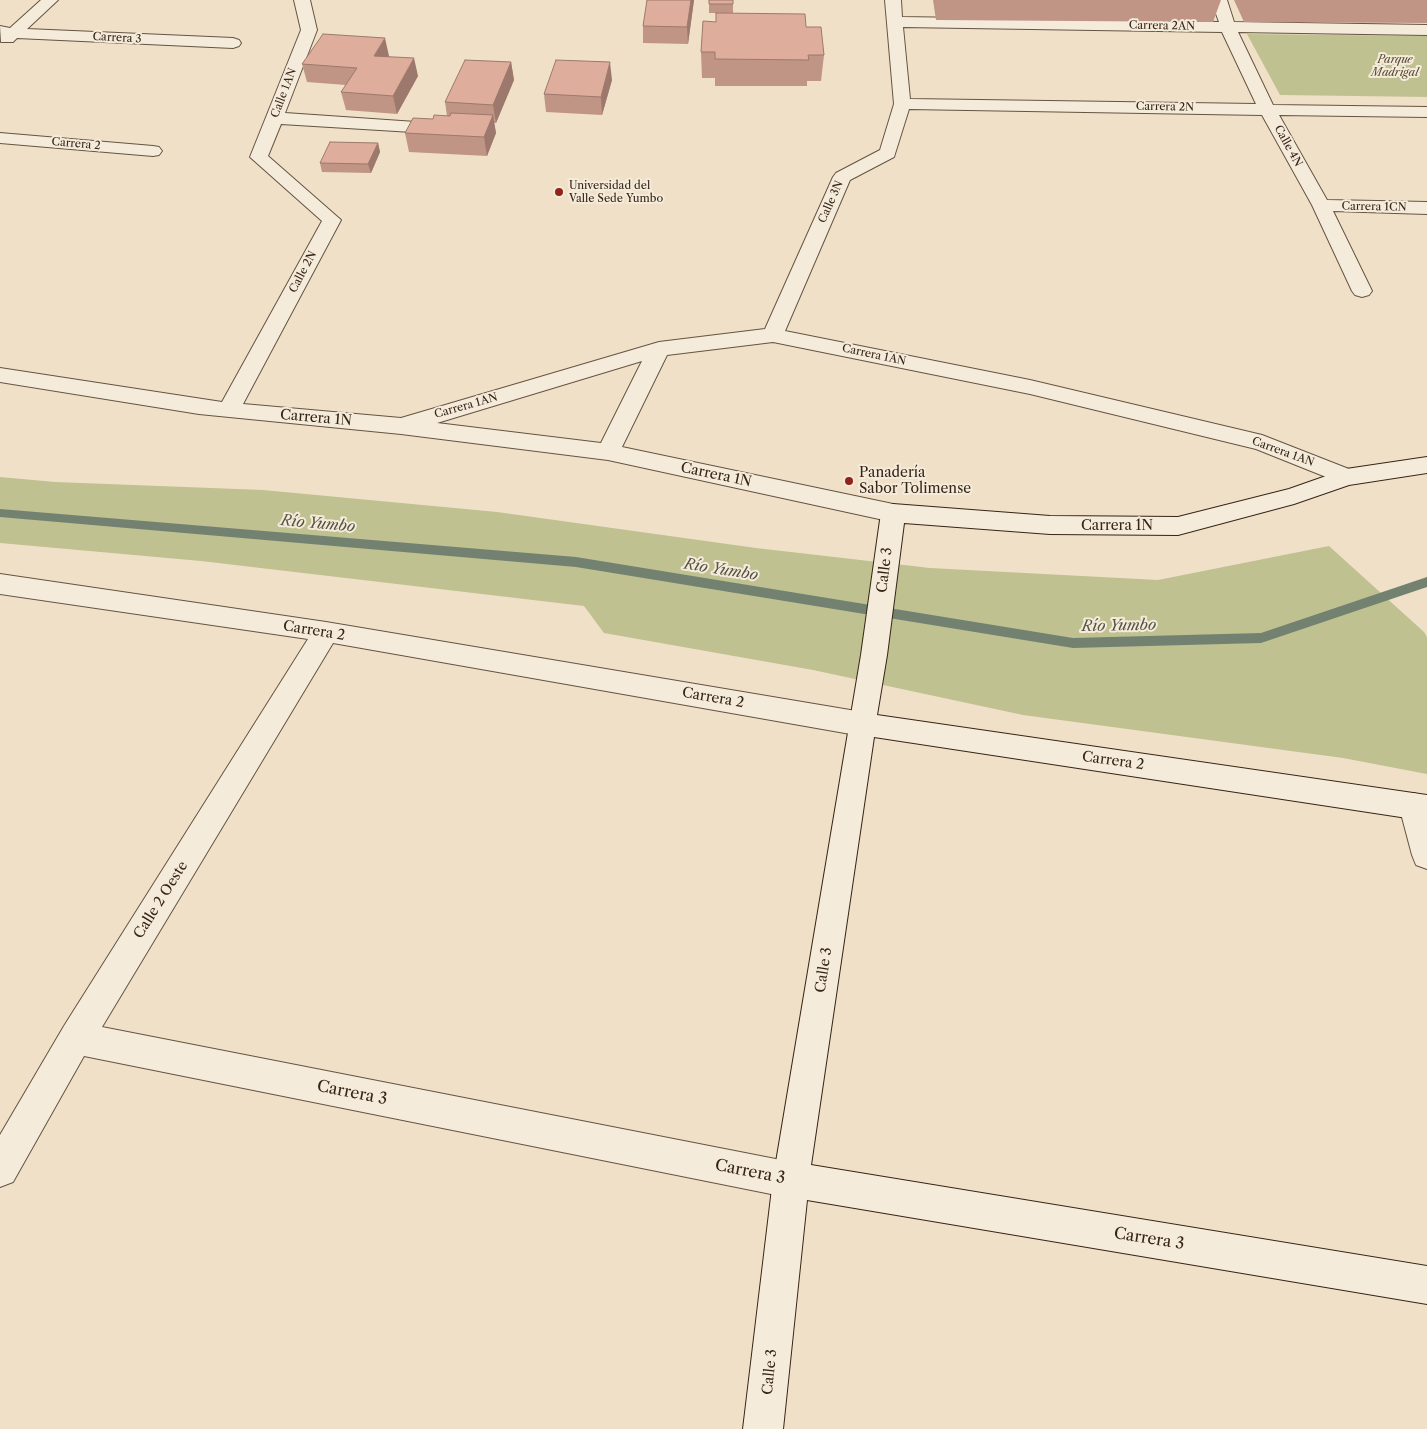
<!DOCTYPE html>
<html>
<head>
<meta charset="utf-8">
<style>
  body { margin:0 }
  canvas { display:block; background:#efe0c7 }
</style>
</head>
<body>
<canvas width="1427" height="1429"></canvas>
<script>
const g = document.querySelector('canvas').getContext('2d');
g.lineJoin = 'round';
function paint(path, color) { g.fillStyle = color; g.fill(path, 'evenodd'); }
const shape = rows => new Path2D(rows.map(r => 'M' + r).join(''));
function trace(path, color, width, dash) { g.strokeStyle = color; g.lineWidth = width; g.lineCap = dash ? 'butt' : 'round'; g.setLineDash(dash || []); g.stroke(path); }
function write(font, color, halo, rows, align = 'center') {
  g.font = font + ' "Libre Caslon Text",serif'; g.lineWidth = 4; g.setLineDash([]); g.textBaseline = 'middle'; g.strokeStyle = halo; g.fillStyle = color; for (const [text, x, y, turn = 0] of rows) {
    g.save(); g.translate(x, y); g.rotate((+turn || 0) * Math.PI / 180); g.textAlign = isNaN(turn) ? turn : align; if (halo) g.strokeText(text, 0, 0); g.fillText(text, 0, 0); g.restore();
  }
}
paint(shape([
  [1247,34,1427,36,1427,97,1280,95],
  [0,477,55,482,263,490,497,512,756,548,930,568,1158,580,1329,546,1424,632,1427,637,1427,774,1343,758,1023,715,813,670,604,633,584,606,201,561,0,543]
]), '#bfc191');
paint(shape([
  [0,509,576,557,1073,638,1261,633,1427,577,1427,587,1261,643,1073,648,576,567,0,517,0,509]
]), '#738171');
const street = shape([
  [41,0,58,0,27,29,233,38,239,40,241,43,239,46,233,48,17,38,13,42,1,42,0,26,10,28,41,0],
  [294,0,310,0,317,30,285,113,445,124,451,125,454,129,451,133,445,134,281,124,268,156,341,220,243,404,401,418,659,342,765,329,833,177,836,173,880,150,894,104,885,0,901,0,902,17,1219,22,1211,0,1227,0,1234,22,1427,25,1427,35,1238,32,1273,105,1427,107,1427,117,1279,115,1327,200,1427,202,1427,214,1333,211,1372,291,1369,295,1362,297,1355,295,1352,291,1312,205,1262,115,909,109,894,157,850,180,785,331,1030,380,1262,435,1354,471,1358,477,1354,483,1346,485,1256,449,1030,394,773,342,667,355,622,447,893,504,901,507,905,513,901,519,893,522,608,460,401,434,199,414,0,382,0,368,222,402,322,221,250,157,301,30,294,0],
  [903,27,1222,32,1256,104,910,99,903,27],
  [642,361,601,443,437,423,642,361],
  [0,133,153,146,159,147,162,151,159,155,153,156,0,143,0,133],
  [0,574,326,622,862,712,872,716,876,724,872,732,862,736,333,643,102,1027,791,1162,804,1167,809,1180,804,1193,791,1198,84,1056,13,1182,0,1187,0,1135,64,1026,308,639,0,594,0,574],
  [1414,793,1424,797,1427,803,1427,869,1416,865,1412,855,1399,806,1404,797,1414,793]
]);
const secondary = shape([
  [1427,457,1427,473,1349,485,1294,504,1178,535,1050,534,904,523,887,655,877,715,1427,795,1427,821,874,737,811,1165,1427,1266,1427,1304,807,1200,783,1429,743,1429,773,1180,861,655,881,513,885,507,893,504,1050,516,1178,517,1289,489,1346,469,1427,457]
]);
trace(street, '#655442', 2);
trace(secondary, '#372515', 2);
paint(street, '#f5ebdb');
paint(secondary, '#f5ebdb');
paint(shape([
  [694,0,688,44,643,43,643,26],
  [709,0,733,0,733,13,709,13],
  [933,0,1221,0,1213,22,936,20],
  [1234,0,1427,0,1427,23,1244,22],
  [806,27,824,55,821,81,807,81,807,86,715,86,715,78,702,78,701,52],
  [389,56,388,57,418,76,397,114,346,110,341,92,346,85,307,82,302,64],
  [511,62,514,80,496,123,494,123,496,133,487,156,409,152,405,133,433,119,447,116,445,102],
  [612,80,602,115,546,112,544,94],
  [378,143,380,152,371,173,322,172,320,163]
]), '#c09585');
paint(shape([
  [691,0,694,0,688,44,687,27],
  [385,38,389,56,378,74,374,56],
  [414,58,418,76,397,114,393,96],
  [511,62,514,80,496,123,493,105],
  [610,62,612,80,602,115,601,97],
  [493,115,496,133,487,156,484,137],
  [378,143,380,152,371,173,368,164]
]), '#9c796c');
const building = shape([
  [647,0,691,0,687,27,643,26,647,0],
  [709,0,733,0,733,4,709,4,709,0],
  [716,13,805,14,806,27,821,27,824,55,808,55,809,60,715,59,715,52,701,52,703,21,716,22,716,13],
  [323,34,385,38,374,56,414,58,393,96,341,92,357,68,302,64,323,34],
  [465,60,511,62,493,105,445,102,465,60],
  [556,60,610,62,601,97,544,94,556,60],
  [451,113,493,115,484,137,405,133,413,118,433,119,434,115,450,116,451,113],
  [330,142,378,143,368,164,320,163,330,142]
]);
paint(building, '#dfad9b');
trace(building, '#9c796c', 1);
for (const [x, y, r, color] of [
  [559,192,5,"#8f2418"],
  [849,481,5,"#8f2418"]
]) { const dot = new Path2D(); dot.arc(x, y, r, 0, 2 * Math.PI); g.fillStyle = color; g.fill(dot); trace(dot, '#f5ebdb', 2); }
write('11px', '#372515', '#f5ebdb', [
  ["Carrera 2AN",1162,26,1],
  ["Carrera 3",117,38,3],
  ["Calle 1AN",284,93,-69],
  ["Carrera 2N",1165,107,1],
  ["Carrera 2",76,144,5],
  ["Calle 4N",1288,146,61],
  ["Calle 3N",831,202,-66],
  ["Carrera 1CN",1374,207,1],
  ["Calle 2N",303,272,-62],
  ["Carrera 1AN",874,355,12],
  ["Carrera 1AN",466,406,-16],
  ["Carrera 1AN",1283,452,20]
]);
write('italic 11px', '#594c34', '#f5ebdb', [
  ["Parque",1395,60],
  ["Madrigal",1395,73]
]);
write('11px', '#372515', '#f5ebdb', [
  ["Universidad del",569,186],
  ["Valle Sede Yumbo",569,199]
], 'left');
write('14px', '#372515', '#f5ebdb', [
  ["Carrera 1N",316,418,5],
  ["Carrera 1N",716,475,12],
  ["Carrera 1N",1117,526],
  ["Calle 3",885,570,-83],
  ["Carrera 2",314,631,9],
  ["Carrera 2",713,698,10],
  ["Carrera 2",1113,761,8],
  ["Calle 2 Oeste",161,900,-58],
  ["Calle 3",824,970,-81],
  ["Calle 3",770,1372,-84]
]);
write('14px', '#372515', '#f5ebdb', [
  ["Panadería",859,473],
  ["Sabor Tolimense",859,489]
], 'left');
write('italic 15px', '#555343', '#f5ebdb', [
  ["Río Yumbo",318,524,5],
  ["Río Yumbo",721,570,9],
  ["Río Yumbo",1119,626,-1]
]);
write('16px', '#372515', '#f5ebdb', [
  ["Carrera 3",352,1093,11],
  ["Carrera 3",750,1172,11],
  ["Carrera 3",1149,1239,9]
]);
</script>
</body>
</html>
